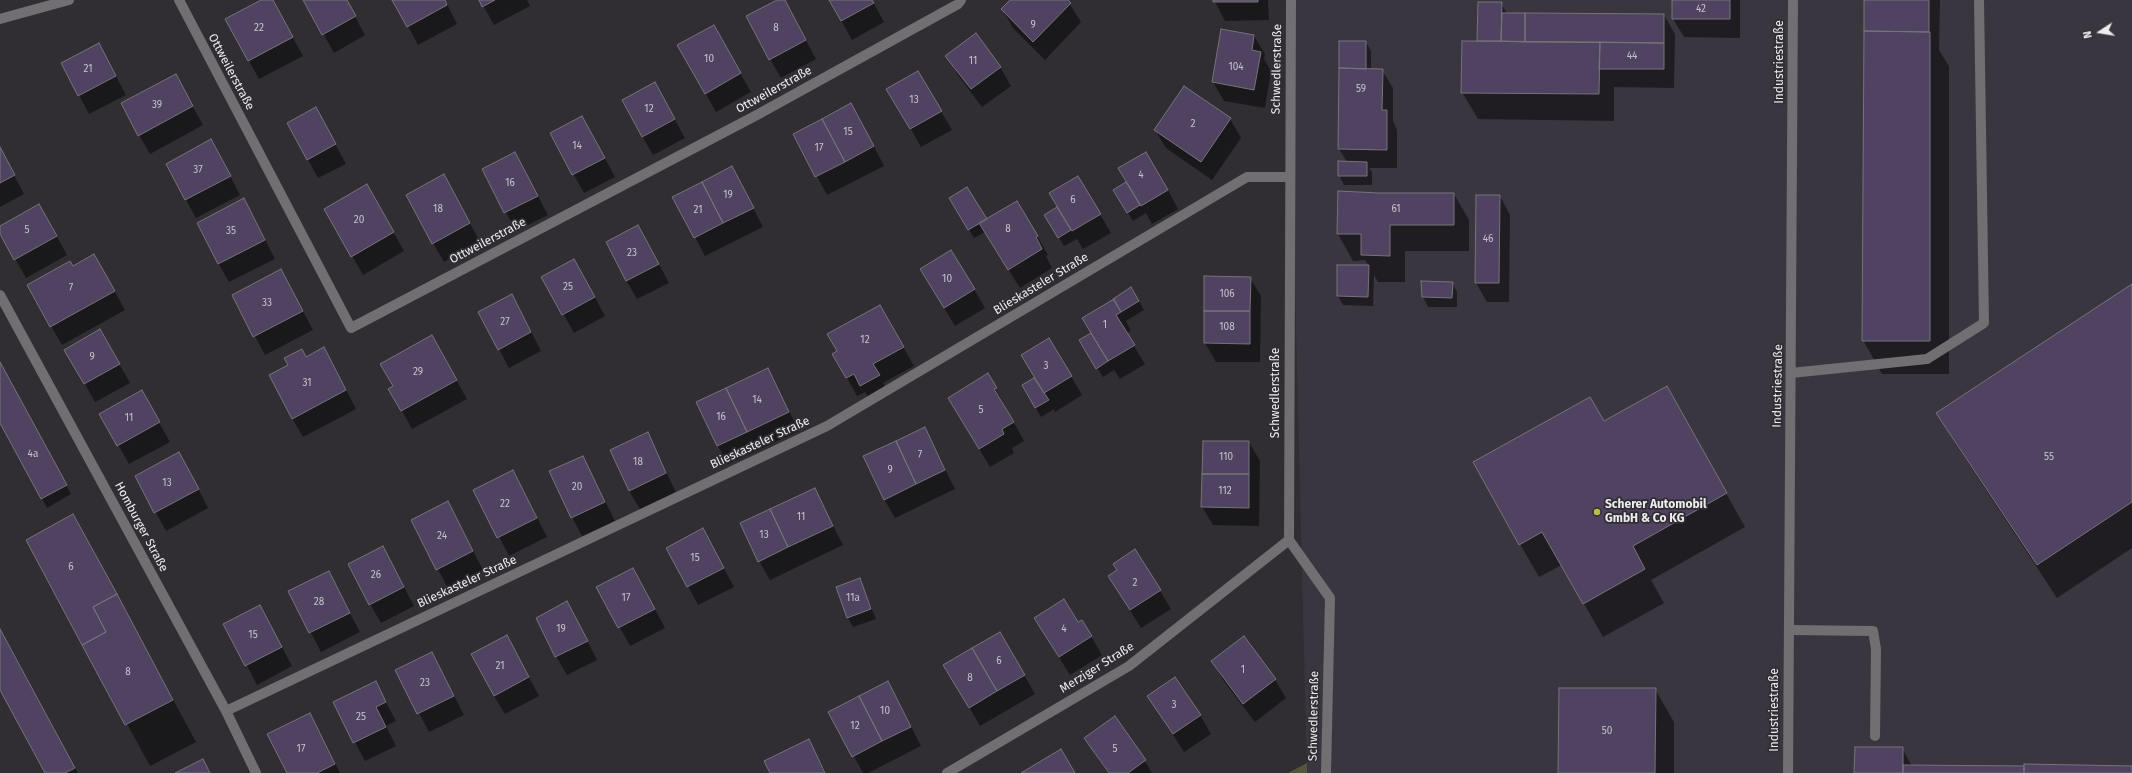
<!DOCTYPE html>
<html>
<head>
<meta charset="utf-8">
<style>
  body { margin:0 }
  #map { position:relative; width:2132px; height:773px; overflow:hidden; background:#302e33; font-family:"Fira Sans",sans-serif }
  canvas { display:block }
  .north { position:absolute; left:2080px; top:12px; width:40px; height:40px; -webkit-text-stroke:3px #302e33; paint-order:stroke; rotate:258deg; font-size:11px; font-weight:700; line-height:16px; text-align:center; color:#edecef }
  .north::after { content:''; display:block; margin:auto; width:14px; height:18px; background:#edecef; clip-path:polygon(50% 0,100% 100%,50% 72%,0 100%) }
</style>
</head>
<body>
<div id="map">
<canvas width="2132" height="773"></canvas>
<div class="north">N</div>
</div>
<script>
const g = document.querySelector('canvas').getContext('2d');
g.lineJoin = 'round';
function paint(path, color) { g.fillStyle = color; g.fill(path, 'evenodd'); }
const shape = rows => new Path2D(rows.map(r => 'M' + r).join(''));
function trace(path, color, width, dash) { g.strokeStyle = color; g.lineWidth = width; g.lineCap = dash ? 'butt' : 'round'; g.setLineDash(dash || []); g.stroke(path); }
function write(font, color, halo, rows, align = 'center') {
  g.font = font + ' "Fira Sans",sans-serif'; g.lineWidth = 3.5; g.setLineDash([]); g.textBaseline = 'middle'; g.strokeStyle = halo; g.fillStyle = color; for (const [text, x, y, turn = 0] of rows) {
    g.save(); g.translate(x, y); g.rotate((+turn || 0) * Math.PI / 180); g.textAlign = isNaN(turn) ? turn : align; if (halo) g.strokeText(text, 0, 0); g.fillText(text, 0, 0); g.restore();
  }
}
paint(shape([
  [1288,0,2132,0,2132,773,1307,773]
]), '#3a3640');
paint(shape([
  [1307,763,1307,773,1288,773]
]), '#51563c');
paint(shape([
  [305,0,346,0,365,35,334,53],
  [394,0,445,0,457,24,418,45],
  [480,0,527,0,530,6,494,25],
  [780,0,784,0,816,59,781,78,770,59],
  [830,0,872,0,884,22,852,40],
  [1011,0,1067,0,1081,22,1045,60,1013,28,1002,9],
  [1214,0,1268,0,1269,20,1225,21],
  [1673,0,1740,0,1740,38,1684,37,1673,19],
  [1865,0,1940,0,1939,50,1949,66,1949,374,1882,374,1863,340],
  [1501,3,1507,14,1664,15,1675,34,1674,88,1614,87,1614,121,1478,119,1462,92,1478,41],
  [713,26,751,92,716,112,679,46],
  [1222,30,1254,36,1265,54,1264,59,1271,71,1265,108,1224,101,1213,82],
  [293,38,303,56,259,79,249,61],
  [1366,42,1371,51,1371,70,1382,70,1393,88,1393,121,1397,130,1397,168,1369,168,1372,172,1372,185,1344,185,1339,175,1347,162,1339,149],
  [947,56,1000,67,1011,86,982,107,958,75],
  [109,63,126,95,89,114,79,95],
  [918,72,952,130,921,147,888,89],
  [1185,88,1230,119,1241,138,1212,180,1166,148,1155,130],
  [186,94,203,125,150,154,139,135],
  [665,102,685,138,653,155,642,136],
  [288,123,326,127,346,164,318,178],
  [862,123,884,166,827,195,794,134],
  [551,134,593,136,615,177,584,193],
  [0,149,24,194,0,207],
  [221,159,240,195,196,218,186,200],
  [732,167,763,227,705,256,674,197],
  [483,170,525,172,548,215,516,231],
  [444,175,480,242,444,262,433,243],
  [1078,177,1111,233,1083,249,1077,239,1064,246,1045,215,1058,207],
  [367,186,404,251,363,275,326,209],
  [1132,189,1168,190,1178,209,1152,224,1146,213,1133,221,1114,190],
  [1379,194,1454,194,1469,220,1469,251,1405,251,1405,282,1378,282,1374,275,1373,306,1343,305,1338,296,1369,266,1365,260,1353,261,1338,234],
  [1500,196,1510,215,1509,302,1487,302,1476,283],
  [956,208,1037,236,1048,255,1046,256,1052,268,1020,288,985,232,974,238],
  [254,218,275,259,229,282,218,263],
  [50,224,67,255,26,278,0,232,0,227],
  [649,245,669,283,637,299,626,280],
  [72,267,105,274,125,310,62,345,51,326],
  [543,277,585,279,605,316,574,333],
  [1205,277,1250,278,1261,296,1260,362,1216,362,1205,343],
  [1422,282,1452,283,1457,292,1457,307,1428,307,1423,297],
  [2132,285,2132,548,2057,598,1957,446,1938,413],
  [932,288,974,289,985,308,955,326],
  [291,289,313,330,265,355,233,295],
  [1115,299,1139,301,1144,310,1126,321,1131,331,1126,333,1145,364,1120,379,1114,370,1103,377,1086,350,1096,339],
  [880,306,914,366,883,383,889,394,872,404,865,392,857,396,834,354],
  [522,314,541,351,509,368,499,349],
  [100,330,130,383,95,402,66,350],
  [1049,339,1082,395,1055,412,1054,409,1041,417,1023,386,1035,378],
  [442,355,467,399,412,429,390,389],
  [0,364,71,494,47,508,0,421],
  [334,367,356,409,303,437,292,418],
  [768,369,799,431,728,464,718,446],
  [988,375,1024,441,1012,448,1014,453,990,467,960,417],
  [152,410,170,442,129,464,101,414],
  [1685,420,1745,527,1651,580,1664,603,1603,637,1562,565,1539,577,1520,544,1604,423],
  [924,428,955,489,895,518,884,499],
  [647,434,676,492,640,509,629,491],
  [1249,442,1260,461,1259,526,1213,525,1202,507],
  [583,457,615,521,582,536,572,517],
  [513,471,547,537,509,556,475,490],
  [190,472,208,508,166,531,136,476],
  [814,489,843,545,770,580,759,561],
  [448,503,483,570,448,588,412,521],
  [73,515,196,742,150,766,27,540],
  [668,548,713,548,734,587,698,605],
  [1135,550,1171,609,1141,628,1109,577,1118,571],
  [393,566,414,606,381,623,370,604],
  [328,572,360,632,321,652,289,591],
  [859,579,876,619,853,627,848,618],
  [598,587,643,587,665,628,630,646],
  [260,606,292,666,257,685,225,624],
  [1035,619,1078,624,1091,636,1102,655,1070,675],
  [577,621,597,660,567,675,556,656],
  [0,630,7,642,78,773,46,773,0,688],
  [1000,633,1035,694,980,726,945,665],
  [432,653,464,715,429,732,397,671],
  [517,655,539,696,505,714,494,696],
  [1212,661,1275,680,1286,698,1255,722,1223,680],
  [375,682,396,721,386,726,396,746,365,761,334,702],
  [888,682,921,746,868,773,863,773,830,712],
  [1655,689,1674,722,1674,773,1559,773],
  [1148,696,1200,715,1211,734,1184,752],
  [309,714,320,733,340,773,288,773],
  [1115,717,1145,761,1152,773,1108,773,1096,756,1086,738],
  [809,741,826,773,771,773],
  [1902,748,1912,766,2132,767,2132,773,1855,773]
]), '#0007');
const building = shape([
  [261,0,273,0,293,37,248,61,225,19,261,0],
  [303,0,347,0,356,16,322,35,303,0],
  [392,0,445,0,447,5,407,27,392,0],
  [479,0,495,0,482,7,479,0],
  [777,0,785,0,806,40,769,60,746,16,777,0],
  [829,0,872,0,874,3,841,21,829,0],
  [1010,0,1068,0,1071,3,1033,42,1001,9,1010,0],
  [1213,0,1258,0,1258,2,1213,2,1213,0],
  [1672,0,1730,0,1730,19,1672,19,1672,0],
  [1864,0,1929,0,1929,32,1864,31,1864,0],
  [1478,2,1502,2,1501,41,1477,41,1478,2],
  [1502,13,1525,13,1525,42,1501,41,1502,13],
  [1525,13,1664,14,1664,43,1525,42,1525,13],
  [714,25,741,73,705,94,677,45,714,25],
  [1221,29,1254,35,1252,50,1261,52,1254,90,1212,82,1221,29],
  [1864,31,1930,32,1930,341,1862,341,1864,31],
  [976,33,1001,67,971,89,945,56,976,33],
  [1339,41,1366,41,1366,69,1339,68,1339,41],
  [1462,41,1600,42,1599,94,1461,93,1462,41],
  [1600,42,1664,43,1664,69,1599,69,1600,42],
  [99,43,116,76,78,96,61,63,99,43],
  [1339,68,1383,69,1382,110,1387,110,1387,150,1338,149,1339,68],
  [918,71,942,111,910,129,886,89,918,71],
  [176,74,193,106,138,136,121,103,176,74],
  [655,82,675,119,642,137,622,100,655,82],
  [1184,86,1231,118,1201,162,1154,130,1184,86],
  [851,103,874,146,845,162,822,119,851,103],
  [316,107,336,144,307,160,287,123,316,107],
  [582,116,605,158,572,175,550,133,582,116],
  [822,119,845,162,815,177,793,134,822,119],
  [211,139,231,176,185,200,166,164,211,139],
  [0,147,15,175,0,183,0,147],
  [515,152,538,196,504,213,482,169,515,152],
  [1146,152,1168,190,1141,206,1118,168,1146,152],
  [1338,161,1367,162,1367,176,1338,176,1338,161],
  [732,166,754,208,723,223,702,182,732,166],
  [444,174,470,223,432,244,406,195,444,174],
  [1078,176,1101,214,1072,231,1049,193,1078,176],
  [702,182,723,223,694,238,672,197,702,182],
  [1126,182,1140,205,1127,213,1113,190,1126,182],
  [367,184,394,232,351,257,324,209,367,184],
  [967,187,987,219,968,230,949,198,967,187],
  [1338,191,1379,193,1454,193,1454,225,1390,225,1390,256,1361,255,1361,234,1337,234,1338,191],
  [1476,195,1500,195,1499,283,1475,283,1476,195],
  [244,198,265,240,218,264,197,223,244,198],
  [1017,201,1038,236,1036,237,1042,249,1008,270,979,223,1017,201],
  [39,204,57,236,14,260,0,234,0,226,39,204],
  [1057,207,1071,230,1058,238,1044,215,1057,207],
  [638,225,659,264,626,281,606,242,638,225],
  [951,250,975,289,944,308,920,269,951,250],
  [94,254,115,291,50,327,27,285,70,261,73,266,94,254],
  [574,259,595,297,562,315,541,277,574,259],
  [1337,265,1369,265,1368,297,1337,296,1337,265],
  [281,269,303,311,253,337,232,295,281,269],
  [1204,276,1251,277,1250,311,1204,311,1204,276],
  [1421,281,1453,282,1452,298,1422,297,1421,281],
  [2132,284,2132,502,2037,565,1936,413,2132,284],
  [1131,287,1139,301,1121,312,1113,299,1131,287],
  [512,294,531,332,498,350,478,312,512,294],
  [1114,299,1121,312,1116,315,1135,345,1108,361,1082,318,1114,299],
  [880,305,904,347,873,364,880,375,860,386,854,374,846,378,832,354,837,351,827,334,880,305],
  [1204,311,1250,311,1250,344,1204,343,1204,311],
  [100,329,120,364,84,384,64,350,100,329],
  [1091,333,1108,361,1096,369,1079,340,1091,333],
  [432,335,457,380,401,411,388,389,393,386,380,364,432,335],
  [1049,338,1072,376,1044,393,1021,355,1049,338],
  [324,347,346,390,292,419,269,375,288,365,284,358,302,349,306,357,324,347],
  [0,362,67,485,41,499,0,423,0,362],
  [768,368,789,412,747,432,726,388,768,368],
  [988,373,997,388,994,389,1014,422,1002,429,1004,434,979,449,948,398,988,373],
  [1034,378,1049,400,1035,408,1022,385,1034,378],
  [1667,386,1727,493,1633,546,1645,569,1583,604,1542,532,1519,545,1473,462,1590,397,1604,421,1667,386],
  [726,388,747,432,717,446,696,402,726,388],
  [142,390,160,422,117,446,99,414,142,390],
  [925,427,945,470,916,484,896,441,925,427],
  [648,432,666,473,629,491,610,450,648,432],
  [896,441,916,484,884,500,863,456,896,441],
  [1203,441,1249,441,1249,474,1202,474,1203,441],
  [179,452,199,489,154,513,135,476,179,452],
  [583,456,605,502,571,518,549,471,583,456],
  [513,470,537,518,497,538,473,490,513,470],
  [1202,474,1249,474,1249,508,1201,507,1202,474],
  [815,488,833,526,788,547,770,509,815,488],
  [448,501,473,551,436,570,411,520,448,501],
  [770,509,788,547,758,562,740,523,770,509],
  [73,514,117,594,93,607,106,632,82,645,26,540,73,514],
  [703,528,724,568,687,587,666,548,703,528],
  [383,546,404,587,369,605,348,564,383,546],
  [1135,549,1161,590,1130,610,1108,576,1117,570,1113,564,1135,549],
  [633,568,655,609,618,628,596,587,633,568],
  [329,571,350,613,309,633,288,591,329,571],
  [860,578,871,609,847,618,836,587,860,578],
  [117,594,173,700,125,725,82,645,106,632,93,607,117,594],
  [1064,599,1078,622,1082,620,1092,636,1059,657,1034,618,1064,599],
  [567,601,588,641,555,657,536,618,567,601],
  [260,605,282,647,245,666,223,624,260,605],
  [0,629,75,768,65,773,45,773,0,690,0,629],
  [1000,632,1025,675,997,691,972,648,1000,632],
  [507,635,529,677,494,696,471,654,507,635],
  [1244,636,1276,679,1243,704,1211,661,1244,636],
  [972,648,997,691,969,708,943,665,972,648],
  [432,652,454,696,417,714,395,670,432,652],
  [1175,677,1201,715,1173,734,1147,696,1175,677],
  [376,681,386,702,376,707,386,727,353,743,333,702,376,681],
  [888,681,911,727,882,741,859,696,888,681],
  [1559,688,1656,688,1655,773,1558,773,1559,688],
  [859,696,882,741,852,757,828,712,859,696],
  [310,713,335,764,317,773,287,773,267,734,310,713],
  [1115,716,1146,760,1128,773,1109,773,1084,738,1115,716],
  [809,739,825,773,770,773,764,761,809,739],
  [1855,747,1903,747,1903,773,1854,773,1855,747],
  [1061,749,1075,773,1021,773,1061,749],
  [203,759,210,773,175,773,203,759],
  [2024,764,2132,766,2132,773,2024,773,2024,764],
  [1903,765,2024,766,2024,773,1903,773,1903,765]
]);
paint(building, '#504261');
trace(building, '#767479', 1);
trace(shape([
  [1791,373,1927,359,1984,323,1979,0],
  [1789,630,1873,631,1876,649,1875,736]
]), '#716f72', 10);
trace(shape([
  [179,0,351,328,755,116,958,4,961,0],
  [1291,0,1289,540,1330,598,1326,773],
  [0,19,69,0],
  [0,295,226,711,256,773],
  [226,711,827,426,1247,177,1289,177],
  [947,773,1129,666,1289,540]
]), '#716f72', 10);
trace(shape([
  [1788,773,1793,0]
]), '#716f72', 10);
for (const [x, y, r, color] of [
  [1597,512,4,"#bcbf43"]
]) { const dot = new Path2D(); dot.arc(x, y, r, 0, 2 * Math.PI); g.fillStyle = color; g.fill(dot); trace(dot, '#302e33', 1.5); }
write('10px', '#c6c2cc', null, [
  ["42",1701,9],
  ["9",1033,25],
  ["22",259,28],
  ["8",776,28],
  ["44",1632,56],
  ["10",709,59],
  ["11",973,61],
  ["104",1236,67],
  ["21",88,69],
  ["59",1361,89],
  ["13",914,100],
  ["39",157,105],
  ["12",649,109],
  ["2",1193,124],
  ["15",848,132],
  ["14",577,146],
  ["17",819,148],
  ["37",198,170],
  ["4",1141,175],
  ["16",510,183],
  ["19",728,195],
  ["6",1073,200],
  ["18",438,209],
  ["61",1396,209],
  ["21",698,210],
  ["20",359,220],
  ["8",1008,229],
  ["5",27,230],
  ["35",231,231],
  ["46",1488,239],
  ["23",632,253],
  ["10",947,279],
  ["25",568,287],
  ["7",71,288],
  ["106",1227,294],
  ["33",267,303],
  ["27",505,322],
  ["1",1105,325],
  ["108",1227,327],
  ["12",865,340],
  ["9",92,357],
  ["3",1046,366],
  ["29",418,372],
  ["31",307,383],
  ["14",757,400],
  ["5",981,410],
  ["16",721,417],
  ["11",129,418],
  ["4a",33,454],
  ["7",920,455],
  ["110",1226,457],
  ["55",2049,457],
  ["18",638,462],
  ["9",890,470],
  ["13",167,483],
  ["20",577,487],
  ["112",1225,491],
  ["22",505,504],
  ["11",801,517],
  ["13",764,535],
  ["24",442,536],
  ["15",695,558],
  ["6",71,567],
  ["26",376,575],
  ["2",1135,583],
  ["17",626,598],
  ["11a",853,598],
  ["28",319,602],
  ["19",561,629],
  ["4",1064,629],
  ["15",253,635],
  ["6",999,661],
  ["21",500,666],
  ["1",1243,670],
  ["8",128,672],
  ["8",970,678],
  ["23",425,683],
  ["3",1174,705],
  ["10",885,711],
  ["25",361,717],
  ["12",855,726],
  ["50",1607,731],
  ["17",301,749],
  ["5",1115,749]
]);
write('12px', '#edecef', '#302e33', [
  ["Industriestraße",1780,62,-90],
  ["Schwedlerstraße",1277,69,-89],
  ["Ottweilerstraße",231,72,62],
  ["Ottweilerstraße",774,90,-29],
  ["Ottweilerstraße",488,241,-28],
  ["Blieskasteler Straße",1041,284,-31],
  ["Industriestraße",1778,386,-89],
  ["Schwedlerstraße",1276,393,-90],
  ["Blieskasteler Straße",760,443,-25],
  ["Homburger Straße",141,527,62],
  ["Blieskasteler Straße",467,582,-25],
  ["Merziger Straße",1097,668,-32],
  ["Industriestraße",1775,710,-90],
  ["Schwedlerstraße",1314,716,-89]
]);
write('bold 12px', '#edecef', '#302e33', [
  ["Scherer Automobil",1605,505],
  ["GmbH & Co KG",1605,519]
], 'left');
</script>
</body>
</html>
